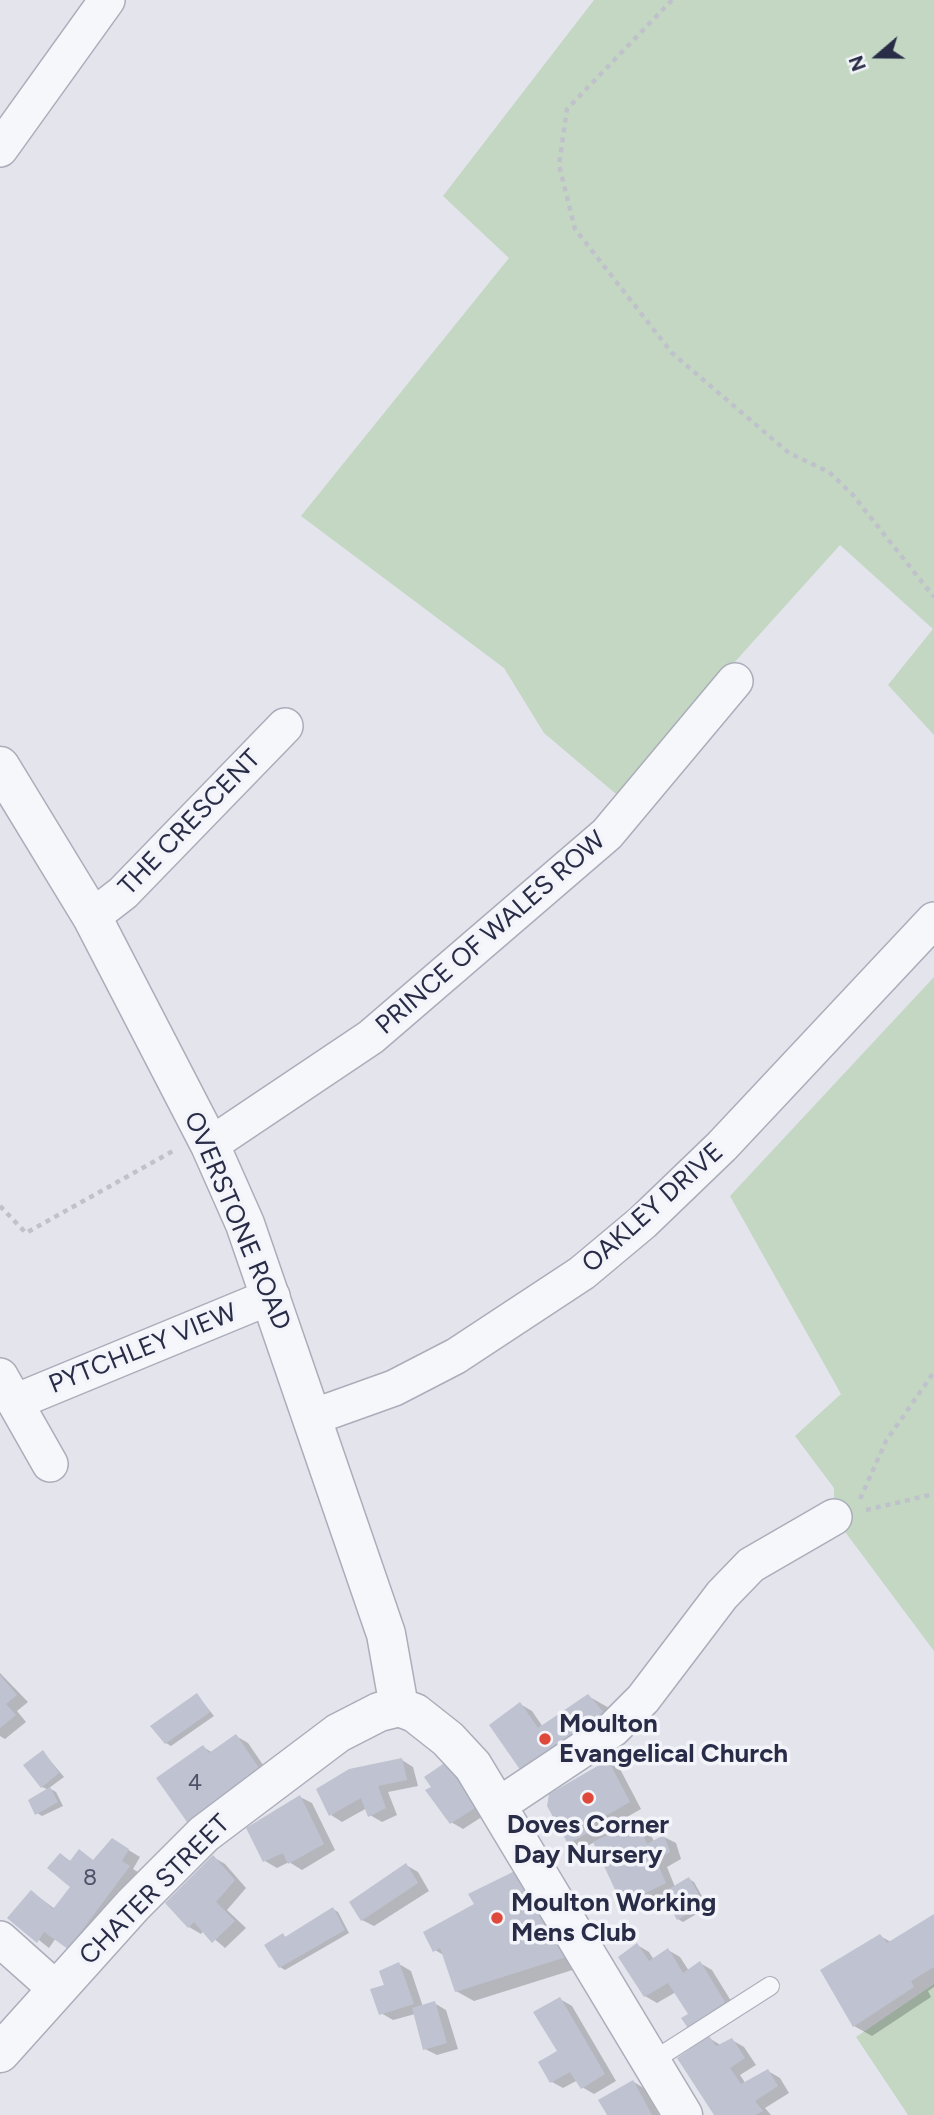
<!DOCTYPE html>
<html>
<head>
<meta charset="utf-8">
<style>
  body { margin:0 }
  #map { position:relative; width:934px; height:2115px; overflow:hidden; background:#e3e4ec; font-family:Figtree,sans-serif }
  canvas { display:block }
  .north { position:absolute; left:843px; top:21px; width:70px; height:70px; -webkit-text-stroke:5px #f3f4f9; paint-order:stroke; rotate:250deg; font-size:19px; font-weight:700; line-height:28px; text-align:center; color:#282c47 }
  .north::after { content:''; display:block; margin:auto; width:24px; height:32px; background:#282c47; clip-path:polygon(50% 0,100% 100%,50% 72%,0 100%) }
</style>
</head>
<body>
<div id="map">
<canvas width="934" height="2115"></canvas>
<div class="north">N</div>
</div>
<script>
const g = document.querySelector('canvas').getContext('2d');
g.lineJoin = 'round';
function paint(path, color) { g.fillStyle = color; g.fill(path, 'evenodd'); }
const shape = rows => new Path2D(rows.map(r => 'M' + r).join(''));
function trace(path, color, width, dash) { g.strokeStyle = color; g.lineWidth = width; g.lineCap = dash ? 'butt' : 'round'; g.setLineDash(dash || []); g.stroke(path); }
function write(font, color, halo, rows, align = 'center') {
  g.font = font + ' Figtree,sans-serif'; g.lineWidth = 7; g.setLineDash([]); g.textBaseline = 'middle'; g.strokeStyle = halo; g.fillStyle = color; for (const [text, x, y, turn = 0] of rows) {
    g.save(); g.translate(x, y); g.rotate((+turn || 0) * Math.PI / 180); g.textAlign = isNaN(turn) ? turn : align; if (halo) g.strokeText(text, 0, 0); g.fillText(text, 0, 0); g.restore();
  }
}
paint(shape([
  [594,0,934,0,934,735,888,685,933,629,840,545,616,794,544,733,504,668,301,516,509,258,443,196],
  [934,977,934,1651,834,1517,834,1488,795,1436,841,1394,730,1196],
  [934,1984,934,2115,908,2115,856,2037]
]), '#c3d7c3');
paint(shape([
  [0,1673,28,1702,17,1711,26,1722,5,1739,0,1736],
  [197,1695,214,1716,171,1746,166,1743],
  [588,1696,611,1709,545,1783,520,1704,532,1711,543,1727],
  [236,1736,248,1743,270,1775,200,1827,188,1820,203,1747,213,1753],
  [43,1752,64,1777,49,1788,56,1792,63,1806,42,1816,37,1813,49,1790,42,1787],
  [402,1760,413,1767,418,1786,388,1792,397,1815,382,1822,370,1815,367,1808,342,1822,331,1815],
  [608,1762,620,1769,641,1809,604,1830,608,1837,637,1823,649,1830,654,1842,664,1837,676,1843,681,1859,667,1867,675,1887,689,1879,694,1882,708,1907,683,1922,678,1919,665,1895,635,1910,623,1903,595,1842,581,1849,569,1842],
  [458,1771,488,1813,463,1829,451,1822,428,1790],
  [300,1797,312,1803,335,1850,302,1870,289,1862,277,1868,265,1861],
  [112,1840,140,1857,133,1869,141,1874,81,1954,56,1938,49,1948,10,1917,32,1892,55,1909,73,1887,60,1855,72,1862,80,1852,94,1861],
  [213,1857,225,1864,246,1888,227,1910,246,1928,225,1948,204,1930,201,1934,189,1927,167,1903],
  [406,1865,418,1872,429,1891,374,1926,362,1920],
  [477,1905,582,1967,474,2001,456,1991,445,1956,435,1950],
  [333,1909,338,1912,349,1933,285,1970,280,1967,283,1935,287,1938],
  [934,1916,934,1987,928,1991,931,1997,872,2036,854,2026,880,1936,891,1942],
  [637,1945,649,1952,654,1960,668,1950,680,1957,689,1971,700,1963,712,1970,736,2009,701,2033,689,2027,690,2015,676,1992,657,2003,645,1996],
  [399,1964,411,1971,423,2007,434,2003,446,2010,458,2049,437,2055,425,2049,415,2014,393,2020,381,2013],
  [560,1999,572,2006,616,2081,594,2094,582,2087,578,2080,563,2088,552,2082,559,2052],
  [709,2038,722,2046,732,2040,744,2047,756,2065,740,2075,746,2084,768,2071,780,2078,789,2093,765,2108,771,2115,715,2115],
  [634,2082,645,2089,659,2115,609,2115]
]), '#0003');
paint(shape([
  [0,1675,17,1695,6,1704,16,1715,0,1728],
  [197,1693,210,1712,165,1744,150,1726],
  [588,1694,605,1714,521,1771,489,1725,520,1702,538,1728],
  [236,1734,259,1768,187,1822,156,1778,203,1745,209,1753],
  [43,1750,59,1773,41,1788,23,1765],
  [402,1758,407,1780,378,1786,386,1808,368,1817,361,1798,329,1816,316,1789,349,1769],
  [608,1760,630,1802,593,1823,596,1828,568,1844,547,1806,549,1794],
  [446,1762,478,1806,450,1824,425,1790,431,1787,424,1777],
  [50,1787,58,1802,35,1815,28,1800],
  [300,1795,324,1844,288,1864,283,1853,263,1862,246,1828],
  [637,1821,647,1844,664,1835,670,1852,656,1860,666,1883,622,1905,593,1842],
  [112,1838,129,1849,122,1861,130,1866,68,1949,44,1932,37,1943,7,1918,31,1890,53,1909,70,1887,47,1868,60,1853,70,1861,79,1849,93,1860],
  [213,1855,235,1880,216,1902,235,1921,212,1943,194,1922,188,1928,165,1903],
  [406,1863,418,1883,361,1921,349,1902],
  [519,1869,566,1957,455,1992,440,1948,433,1952,423,1932,474,1904,468,1894],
  [689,1877,704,1904,677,1920,662,1893],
  [333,1907,345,1930,279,1968,264,1945,283,1933,285,1937],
  [934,1914,934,1967,911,1981,914,1987,853,2027,820,1970,880,1934,887,1943],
  [637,1943,649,1961,668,1948,683,1973,700,1961,725,2002,688,2028,681,2018,688,2014,668,1983,644,1997,618,1957],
  [399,1962,414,2004,379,2015,370,1989,384,1985,379,1971],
  [560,1997,605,2074,581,2089,570,2072,550,2083,538,2062,557,2051,533,2012],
  [435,2001,447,2043,423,2050,412,2008],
  [709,2036,716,2046,732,2038,745,2058,730,2068,741,2084,768,2069,778,2086,755,2101,763,2111,756,2115,714,2115,677,2058],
  [633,2080,652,2115,607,2115,598,2100]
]), '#bfc2d0');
const service = shape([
  [651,2062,770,1986]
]);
const minor = shape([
  [0,149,107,0],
  [92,917,123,893,285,726],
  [210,1145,371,1037,607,834,735,681],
  [0,1376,50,1464],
  [15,1402,272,1296],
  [313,1417,394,1388,456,1356,582,1273,643,1222,722,1146,934,920],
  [499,1805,613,1729,643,1699,722,1595,751,1565,834,1517],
  [0,1939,56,1989]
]);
const tertiary = shape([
  [0,766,92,917,210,1145,245,1224,386,1634,399,1707],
  [399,1707,415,1713,448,1739,473,1766,683,2115],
  [0,2053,133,1905,204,1834,338,1733,379,1712,399,1707]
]);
trace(service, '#abadba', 20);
trace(minor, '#abadba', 38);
trace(tertiary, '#abadba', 41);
trace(shape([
  [672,0,567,109,559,165,575,229,672,353,789,453,829,472,852,494,934,597],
  [0,1206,26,1233,173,1151],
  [860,1499,886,1441,934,1372],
  [866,1510,934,1494]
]), '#c0c2cb', 4.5, [5, 5]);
trace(service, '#f6f7fa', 18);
trace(minor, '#f6f7fa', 35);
trace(tertiary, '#f6f7fa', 38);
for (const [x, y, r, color] of [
  [545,1739,7,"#de493c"],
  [588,1798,7,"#de493c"],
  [497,1918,7,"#de493c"]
]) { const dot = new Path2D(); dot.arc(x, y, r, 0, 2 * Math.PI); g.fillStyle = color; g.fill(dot); trace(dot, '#f3f4f9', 2.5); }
write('23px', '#4e5269', null, [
  ["4",195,1783],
  ["8",90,1878]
]);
write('26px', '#282c47', '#f3f4f9', [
  ["THE CRESCENT",190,823,-46],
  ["PRINCE OF WALES ROW",491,933,-41],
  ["OAKLEY DRIVE",653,1208,-42],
  ["OVERSTONE ROAD",237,1221,67],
  ["PYTCHLEY VIEW",143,1349,-22],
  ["CHATER STREET",155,1890,-45]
]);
write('bold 26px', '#282c47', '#f3f4f9', [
  ["Moulton",559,1724],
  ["Evangelical Church",559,1754],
  ["Doves Corner",588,1825,"center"],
  ["Day Nursery",588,1855,"center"],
  ["Moulton Working",511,1903],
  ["Mens Club",511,1933]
], 'left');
</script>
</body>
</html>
